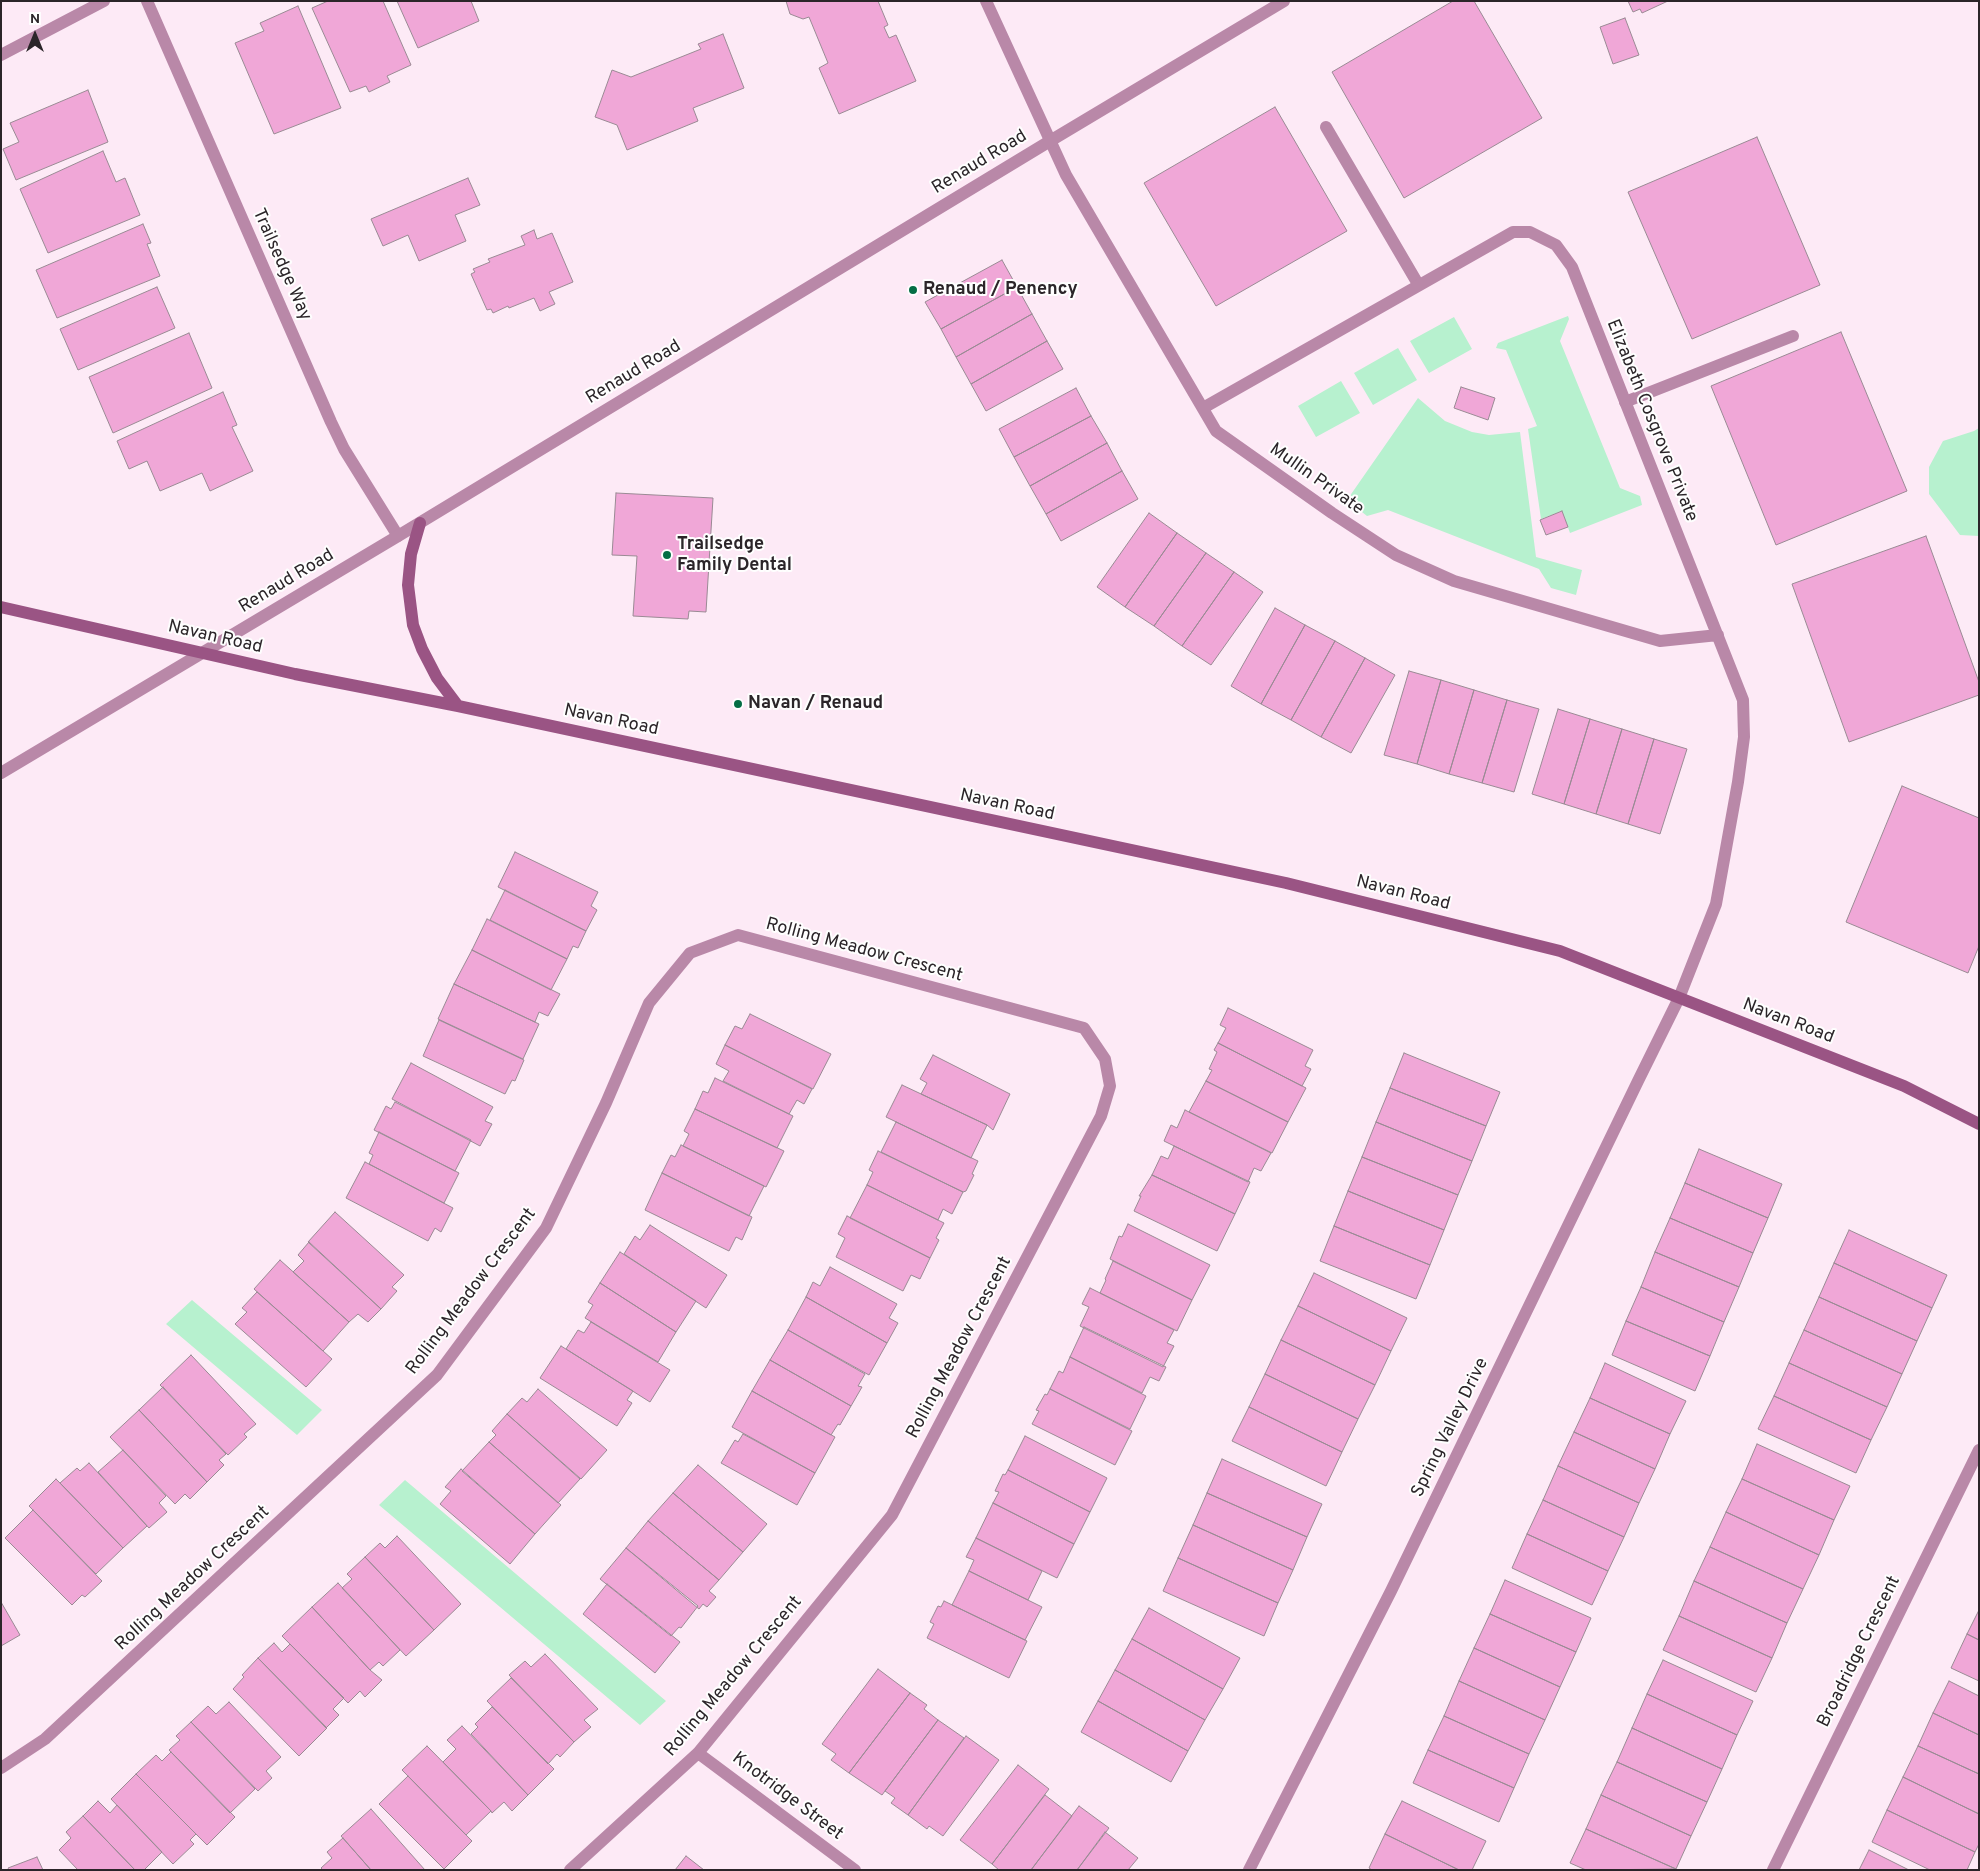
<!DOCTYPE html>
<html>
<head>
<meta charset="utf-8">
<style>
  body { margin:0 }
  #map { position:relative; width:1980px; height:1871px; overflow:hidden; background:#fdeaf6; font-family:Overpass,sans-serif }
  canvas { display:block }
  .frame { position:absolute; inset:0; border:2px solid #2b2529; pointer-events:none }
  .north { position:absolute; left:10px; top:10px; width:50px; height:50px; -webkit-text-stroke:4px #fefefe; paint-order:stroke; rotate:0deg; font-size:14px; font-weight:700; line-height:20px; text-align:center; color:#2b2529 }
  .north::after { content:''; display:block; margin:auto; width:18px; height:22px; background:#2b2529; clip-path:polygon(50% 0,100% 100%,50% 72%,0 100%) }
</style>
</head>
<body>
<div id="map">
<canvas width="1980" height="1871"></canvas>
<div class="frame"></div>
<div class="north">N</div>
</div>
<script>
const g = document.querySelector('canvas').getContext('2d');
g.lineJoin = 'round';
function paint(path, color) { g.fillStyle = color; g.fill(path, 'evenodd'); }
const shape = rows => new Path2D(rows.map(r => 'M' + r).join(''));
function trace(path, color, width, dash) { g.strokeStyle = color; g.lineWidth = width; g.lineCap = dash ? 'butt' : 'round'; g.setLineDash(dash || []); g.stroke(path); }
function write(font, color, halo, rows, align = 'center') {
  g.font = font + ' Overpass,sans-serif'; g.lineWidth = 4; g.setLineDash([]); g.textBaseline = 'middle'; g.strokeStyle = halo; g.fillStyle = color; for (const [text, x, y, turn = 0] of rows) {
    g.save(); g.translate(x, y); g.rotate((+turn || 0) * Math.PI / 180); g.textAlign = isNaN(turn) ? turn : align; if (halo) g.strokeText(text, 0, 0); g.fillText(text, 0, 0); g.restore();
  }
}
paint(shape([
  [1568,316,1569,319,1560,341,1620,488,1640,496,1642,505,1570,533,1562,511,1541,519,1528,429,1537,426,1506,350,1496,348,1498,343],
  [1454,317,1472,349,1429,373,1410,341],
  [1398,348,1417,380,1373,405,1354,373],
  [1341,381,1360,413,1316,437,1298,406],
  [1418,398,1445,421,1472,432,1489,435,1520,432,1536,557,1582,570,1576,595,1551,588,1539,569,1388,510,1367,516,1347,500],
  [1979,428,1979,536,1960,535,1929,494,1929,467,1943,441,1974,431],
  [192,1300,322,1410,297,1435,166,1324],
  [405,1480,666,1701,640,1725,379,1505]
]), '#b7f1cf');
const building = shape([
  [328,1,383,1,411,65,387,76,390,82,369,92,366,86,350,92,312,8,328,1],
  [397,1,471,1,479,21,418,48,397,1],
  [786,1,878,1,888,25,884,27,889,38,896,35,916,81,839,114,819,68,828,63,809,17,803,19,790,14,786,1],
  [1453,1,1474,1,1542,118,1404,198,1332,72,1453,1],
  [1628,1,1668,1,1642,13,1640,9,1633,12,1628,1],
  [298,6,341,108,274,134,235,43,264,31,260,23,298,6],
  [1625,18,1639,55,1613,64,1600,27,1625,18],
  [723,34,744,88,693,108,698,121,627,150,617,125,595,117,612,70,631,77,701,49,698,44,723,34],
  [88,90,108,142,16,180,3,149,19,142,10,123,88,90],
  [1275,107,1347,231,1216,306,1144,183,1275,107],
  [1757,137,1820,285,1692,339,1628,192,1757,137],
  [103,151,116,182,125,178,140,215,48,253,20,189,103,151],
  [468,178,480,205,455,215,466,241,419,261,408,235,383,246,371,219,468,178],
  [143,224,151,243,147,244,160,276,57,318,36,270,143,224],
  [534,230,537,239,552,233,573,282,549,292,555,304,540,311,534,298,509,308,508,306,493,313,491,309,487,310,471,274,475,272,473,269,490,262,488,259,525,245,521,236,534,230],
  [1002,260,1017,287,941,329,925,302,1002,260],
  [157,287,175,328,78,370,60,329,157,287],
  [1017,287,1032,314,956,357,941,329,1017,287],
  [1032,314,1047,341,971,384,956,357,1032,314],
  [1841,332,1907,491,1776,545,1711,386,1841,332],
  [189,333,212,388,113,433,89,377,189,333],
  [1047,341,1063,369,986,411,971,384,1047,341],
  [1461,387,1495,398,1488,420,1454,408,1461,387],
  [1076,388,1091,416,1014,457,999,429,1076,388],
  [223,392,237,425,232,427,253,471,210,491,202,473,160,491,147,461,129,469,117,441,223,392],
  [1091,416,1107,443,1030,486,1014,457,1091,416],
  [1107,443,1122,471,1046,514,1030,486,1107,443],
  [1122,471,1138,499,1061,541,1046,514,1122,471],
  [616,493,713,498,706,612,689,611,688,619,633,616,637,556,612,555,616,493],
  [1562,511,1568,527,1546,535,1540,520,1562,511],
  [1149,513,1177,533,1125,607,1097,587,1149,513],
  [1177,533,1206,553,1154,626,1125,607,1177,533],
  [1926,536,1979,682,1979,695,1849,742,1792,584,1926,536],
  [1206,553,1234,572,1182,646,1154,626,1206,553],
  [1234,572,1263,592,1211,665,1182,646,1234,572],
  [1275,608,1305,625,1261,704,1231,686,1275,608],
  [1305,625,1335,641,1291,720,1261,704,1305,625],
  [1335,641,1365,658,1321,737,1291,720,1335,641],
  [1365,658,1395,675,1351,753,1321,737,1365,658],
  [1409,671,1441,680,1417,764,1384,755,1409,671],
  [1441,680,1474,690,1449,774,1417,764,1441,680],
  [1474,690,1507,700,1482,783,1449,774,1474,690],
  [1507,700,1539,709,1514,792,1482,783,1507,700],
  [1558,709,1590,719,1564,804,1532,794,1558,709],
  [1590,719,1622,729,1596,814,1564,804,1590,719],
  [1622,729,1654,739,1628,824,1596,814,1622,729],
  [1654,739,1687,749,1660,834,1628,824,1654,739],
  [1902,786,1979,818,1979,946,1968,973,1846,922,1902,786],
  [515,852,598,892,591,906,597,910,586,931,498,887,515,852],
  [505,890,586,931,578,948,573,946,567,959,490,920,505,890],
  [487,919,567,959,551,990,472,950,487,919],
  [472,950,560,994,548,1016,539,1012,535,1022,454,984,472,950],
  [454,984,539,1024,523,1059,438,1019,454,984],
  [1228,1008,1313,1050,1305,1066,1311,1069,1302,1086,1218,1043,1226,1028,1220,1025,1228,1008],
  [750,1014,831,1054,813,1089,725,1045,735,1026,742,1029,750,1014],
  [439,1020,524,1060,515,1081,512,1080,505,1094,423,1056,439,1020],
  [1218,1043,1306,1088,1288,1122,1206,1081,1212,1070,1209,1069,1217,1052,1214,1050,1218,1043],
  [725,1045,812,1089,804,1104,797,1100,789,1114,723,1081,729,1071,716,1064,725,1045],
  [1404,1053,1500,1092,1486,1126,1390,1088,1404,1053],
  [933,1055,1010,1094,993,1130,987,1125,921,1094,927,1083,920,1079,933,1055],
  [411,1063,493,1107,485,1121,492,1124,480,1146,392,1099,411,1063],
  [715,1078,793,1116,777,1148,695,1109,703,1091,708,1093,715,1078],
  [1206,1081,1288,1122,1272,1153,1189,1112,1206,1081],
  [902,1085,987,1125,971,1158,886,1117,902,1085],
  [1390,1088,1486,1126,1472,1161,1376,1122,1390,1088],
  [395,1102,471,1140,455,1171,374,1130,386,1106,391,1109,395,1102],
  [695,1109,784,1151,766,1187,683,1146,689,1134,684,1131,695,1109],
  [1185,1110,1271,1153,1261,1171,1254,1168,1248,1182,1164,1141,1171,1125,1177,1128,1185,1110],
  [896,1122,978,1161,972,1174,974,1175,966,1191,963,1192,881,1152,896,1122],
  [1376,1122,1472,1161,1458,1195,1362,1157,1376,1122],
  [379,1132,459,1173,444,1203,369,1164,373,1155,369,1153,379,1132],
  [681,1145,764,1186,749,1216,662,1173,671,1155,675,1157,681,1145],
  [1174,1146,1250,1182,1235,1214,1152,1175,1161,1156,1168,1159,1174,1146],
  [1699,1149,1782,1184,1768,1218,1685,1183,1699,1149],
  [878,1151,963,1192,952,1214,943,1209,938,1220,867,1185,873,1172,869,1170,878,1151],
  [1362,1157,1458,1195,1444,1230,1348,1191,1362,1157],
  [365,1162,453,1208,441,1232,435,1228,428,1241,346,1198,365,1162],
  [662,1173,752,1217,742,1240,736,1237,729,1251,645,1210,662,1173],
  [1152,1175,1235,1214,1217,1251,1134,1211,1141,1196,1139,1196,1152,1175],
  [1685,1183,1768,1218,1753,1253,1670,1218,1685,1183],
  [867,1185,944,1223,936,1238,939,1240,930,1258,850,1218,867,1185],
  [1348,1191,1444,1230,1430,1265,1334,1226,1348,1191],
  [335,1212,404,1275,392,1287,397,1291,381,1309,308,1242,335,1212],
  [847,1216,930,1258,920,1279,911,1275,903,1291,836,1257,845,1238,838,1234,847,1216],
  [1670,1218,1753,1253,1739,1287,1655,1252,1670,1218],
  [1128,1224,1210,1265,1192,1300,1110,1259,1119,1236,1122,1237,1128,1224],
  [650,1225,727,1275,706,1308,624,1254,635,1236,640,1240,650,1225],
  [1334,1226,1430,1265,1416,1299,1320,1261,1334,1226],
  [1849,1230,1947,1275,1932,1308,1834,1263,1849,1230],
  [309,1242,381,1309,368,1322,358,1314,349,1322,293,1272,304,1261,298,1255,309,1242],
  [620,1252,696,1301,676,1332,600,1283,620,1252],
  [1655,1252,1739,1287,1724,1322,1641,1287,1655,1252],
  [280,1260,349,1322,323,1351,254,1289,280,1260],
  [1113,1261,1192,1300,1177,1331,1100,1293,1106,1280,1105,1279,1113,1261],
  [1834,1263,1932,1308,1917,1341,1819,1297,1834,1263],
  [830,1267,897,1304,889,1318,898,1323,887,1343,806,1297,813,1282,820,1286,830,1267],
  [1314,1273,1407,1318,1391,1351,1298,1306,1314,1273],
  [600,1283,676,1332,658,1362,585,1318,593,1305,588,1302,600,1283],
  [1641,1287,1724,1322,1710,1356,1626,1321,1641,1287],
  [1090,1288,1174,1330,1167,1343,1174,1346,1163,1367,1080,1326,1089,1307,1082,1304,1090,1288],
  [257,1292,332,1359,306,1387,235,1324,247,1312,242,1308,257,1292],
  [806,1297,887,1343,869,1375,788,1330,806,1297],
  [1819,1297,1917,1341,1902,1374,1804,1330,1819,1297],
  [1298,1306,1391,1351,1375,1385,1281,1340,1298,1306],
  [1626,1321,1710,1356,1695,1391,1612,1355,1626,1321],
  [591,1322,670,1370,650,1402,566,1349,578,1330,584,1333,591,1322],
  [1084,1327,1166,1367,1159,1381,1150,1377,1142,1393,1070,1357,1084,1327],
  [788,1330,865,1374,858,1386,862,1387,851,1406,770,1360,788,1330],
  [1804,1330,1902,1374,1887,1407,1789,1363,1804,1330],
  [1281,1340,1375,1385,1358,1419,1265,1374,1281,1340],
  [561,1346,633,1391,627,1400,632,1403,617,1426,540,1378,561,1346],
  [191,1355,256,1424,244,1434,247,1437,228,1455,160,1385,191,1355],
  [1070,1357,1146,1396,1130,1429,1050,1389,1059,1371,1063,1373,1070,1357],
  [770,1360,851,1406,840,1425,838,1424,831,1435,752,1391,770,1360],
  [1605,1363,1686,1401,1670,1434,1590,1398,1605,1363],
  [1789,1363,1887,1407,1871,1440,1774,1396,1789,1363],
  [1265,1374,1358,1419,1342,1452,1249,1407,1265,1374],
  [163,1387,226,1454,219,1460,224,1465,207,1482,139,1410,163,1387],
  [538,1389,607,1450,581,1479,507,1414,522,1398,527,1402,538,1389],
  [1050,1389,1132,1431,1115,1465,1032,1424,1039,1411,1036,1410,1045,1394,1047,1395,1050,1389],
  [752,1391,835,1437,815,1473,732,1427,752,1391],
  [1774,1396,1871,1440,1856,1473,1758,1429,1774,1396],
  [1590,1398,1670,1434,1655,1469,1574,1432,1590,1398],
  [1249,1407,1342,1452,1326,1486,1232,1441,1249,1407],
  [139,1410,207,1482,190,1499,185,1494,175,1504,110,1437,139,1410],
  [507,1414,580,1479,558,1503,489,1442,496,1435,492,1431,507,1414],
  [1574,1432,1655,1469,1639,1503,1558,1466,1574,1432],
  [743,1434,815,1473,797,1505,721,1463,735,1440,738,1442,743,1434],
  [1025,1436,1107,1478,1090,1512,1008,1470,1025,1436],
  [489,1442,561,1505,535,1534,462,1471,489,1442],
  [1757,1444,1850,1486,1834,1520,1742,1479,1757,1444],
  [123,1450,166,1496,159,1503,167,1512,149,1528,98,1472,123,1450],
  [1222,1459,1322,1504,1307,1537,1207,1493,1222,1459],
  [89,1463,147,1526,123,1548,60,1483,77,1468,80,1471,89,1463],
  [698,1465,767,1524,743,1552,673,1493,698,1465],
  [1558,1466,1639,1503,1624,1537,1543,1500,1558,1466],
  [461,1469,535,1534,510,1564,440,1504,451,1491,445,1487,461,1469],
  [1008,1470,1090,1512,1074,1544,993,1503,999,1492,995,1491,1003,1474,1005,1475,1008,1470],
  [56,1479,123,1548,96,1574,29,1506,56,1479],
  [1742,1479,1834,1520,1819,1555,1726,1512,1742,1479],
  [673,1493,743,1552,719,1580,648,1521,673,1493],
  [1207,1493,1307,1537,1293,1570,1193,1525,1207,1493],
  [1543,1500,1624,1537,1608,1571,1527,1534,1543,1500],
  [993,1503,1074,1544,1057,1578,976,1538,993,1503],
  [33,1510,102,1581,85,1597,82,1595,72,1605,5,1538,33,1510],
  [1726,1512,1819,1555,1803,1589,1710,1547,1726,1512],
  [648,1521,719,1580,709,1591,716,1597,707,1607,703,1604,699,1609,626,1548,648,1521],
  [1193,1525,1293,1570,1278,1603,1178,1558,1193,1525],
  [1527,1534,1608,1571,1592,1605,1512,1568,1527,1534],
  [397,1536,461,1604,434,1630,365,1557,380,1543,385,1548,397,1536],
  [976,1538,1042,1571,1028,1600,969,1571,974,1560,966,1557,976,1538],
  [1710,1547,1803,1589,1787,1623,1694,1581,1710,1547],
  [626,1548,698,1606,681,1628,679,1627,671,1636,600,1579,626,1548],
  [365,1557,434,1630,406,1656,342,1588,352,1579,347,1574,365,1557],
  [1178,1558,1278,1603,1264,1636,1163,1591,1178,1558],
  [969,1571,1042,1607,1025,1640,952,1605,969,1571],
  [1505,1580,1591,1618,1576,1652,1490,1614,1505,1580],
  [1694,1581,1787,1623,1772,1658,1679,1616,1694,1581],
  [338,1583,400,1650,383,1666,379,1662,370,1670,312,1607,338,1583],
  [607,1584,680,1642,655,1673,583,1614,607,1584],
  [944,1601,1027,1641,1009,1678,927,1638,934,1624,930,1622,938,1606,941,1607,944,1601],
  [1,1602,20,1635,1,1646,1,1602],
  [312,1607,370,1670,382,1680,365,1697,360,1691,348,1703,282,1636,312,1607],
  [1149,1608,1240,1658,1223,1689,1132,1639,1149,1608],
  [1979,1610,1979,1640,1967,1634,1979,1610],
  [1490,1614,1576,1652,1560,1687,1474,1648,1490,1614],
  [1679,1616,1772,1658,1756,1692,1663,1650,1679,1616],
  [1967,1634,1979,1640,1979,1681,1951,1668,1967,1634],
  [1132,1639,1223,1689,1205,1720,1115,1670,1132,1639],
  [274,1643,282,1652,290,1644,344,1698,333,1709,339,1715,326,1728,258,1658,274,1643],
  [1474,1648,1560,1687,1545,1720,1459,1681,1474,1648],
  [545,1654,598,1709,584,1720,591,1727,574,1742,509,1675,525,1661,531,1667,545,1654],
  [258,1658,327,1728,299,1756,233,1689,244,1677,242,1675,258,1658],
  [1663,1660,1753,1701,1737,1735,1647,1694,1663,1660],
  [878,1669,910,1693,849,1773,831,1760,836,1754,822,1744,878,1669],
  [1115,1670,1205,1720,1188,1751,1098,1701,1115,1670],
  [511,1678,574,1742,560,1757,557,1754,548,1764,487,1701,511,1678],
  [1459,1681,1545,1720,1529,1754,1444,1716,1459,1681],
  [1949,1681,1979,1696,1979,1735,1933,1713,1949,1681],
  [910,1693,927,1705,924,1709,938,1720,882,1795,849,1773,910,1693],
  [1647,1694,1737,1735,1722,1769,1632,1728,1647,1694],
  [1098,1701,1188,1751,1171,1782,1081,1732,1098,1701],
  [229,1702,281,1757,266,1771,272,1778,258,1791,191,1722,208,1706,216,1714,229,1702],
  [492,1707,554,1769,528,1795,471,1734,478,1727,475,1724,492,1707],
  [1933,1713,1979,1735,1979,1774,1918,1746,1933,1713],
  [1444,1716,1529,1754,1514,1788,1428,1750,1444,1716],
  [938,1720,964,1738,908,1815,891,1803,895,1798,885,1791,938,1720],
  [191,1722,255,1789,230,1813,169,1750,180,1740,176,1736,191,1722],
  [462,1726,528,1795,512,1811,504,1802,492,1813,491,1811,443,1762,456,1749,447,1740,462,1726],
  [1632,1728,1722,1769,1707,1802,1617,1762,1632,1728],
  [966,1736,999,1760,943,1836,929,1826,927,1829,908,1815,966,1736],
  [427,1746,491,1811,466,1835,402,1770,427,1746],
  [1918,1746,1979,1774,1979,1814,1903,1777,1918,1746],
  [1428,1750,1514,1788,1499,1822,1413,1783,1428,1750],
  [171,1752,235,1817,207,1845,136,1774,156,1755,162,1761,171,1752],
  [1617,1762,1707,1802,1691,1836,1601,1795,1617,1762],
  [1018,1765,1049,1789,992,1864,960,1840,1018,1765],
  [136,1774,196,1834,190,1840,194,1844,173,1864,111,1799,136,1774],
  [408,1776,472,1841,444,1869,379,1804,408,1776],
  [1903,1777,1979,1814,1979,1844,1975,1852,1887,1810,1903,1777],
  [1045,1795,1072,1816,1031,1870,999,1870,992,1864,1045,1795],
  [1601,1795,1691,1836,1676,1869,1586,1829,1601,1795],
  [98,1801,110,1813,117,1805,162,1852,144,1870,135,1870,83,1816,98,1801],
  [1402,1801,1486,1841,1472,1870,1459,1870,1385,1834,1402,1801],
  [1079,1806,1109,1828,1077,1870,1031,1870,1079,1806],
  [371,1809,425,1870,371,1870,341,1836,371,1809],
  [1887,1810,1975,1852,1967,1870,1930,1870,1872,1842,1887,1810],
  [83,1816,135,1870,78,1870,59,1850,71,1838,66,1832,83,1816],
  [1586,1829,1676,1869,1586,1870,1570,1863,1586,1829],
  [1105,1832,1138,1858,1128,1870,1077,1870,1105,1832],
  [1385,1834,1459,1870,1372,1870,1369,1868,1385,1834],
  [343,1838,371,1870,323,1870,321,1868,332,1858,327,1852,343,1838],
  [1869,1850,1909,1870,1859,1870,1869,1850],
  [686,1856,704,1870,675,1870,686,1856],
  [37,1857,43,1870,9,1870,8,1868,37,1857]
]);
paint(building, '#f0a7d7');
trace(building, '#9a8a94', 1);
trace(shape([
  [1326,127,1418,284],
  [1625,402,1793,336]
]), '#b988a8', 12);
trace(shape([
  [147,1,331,422,344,449,398,536],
  [986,1,1066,175,1216,431,1332,513,1396,555,1454,581,1660,641,1718,635],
  [1,55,104,1],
  [1203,408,1513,232,1530,232,1556,245,1572,267,1743,700,1744,737,1738,782,1716,904,1679,998],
  [698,1753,855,1870],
  [1,1768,45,1739,437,1375,546,1228,606,1103,649,1003,690,953,738,935,1084,1028,1105,1059,1110,1086,1101,1116,892,1515,698,1753,570,1870],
  [1773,1870,1979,1450]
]), '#b988a8', 12);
trace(shape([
  [1,773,398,536,1050,141,1284,1],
  [1249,1870,1391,1591,1638,1081,1679,998]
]), '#b988a8', 12);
trace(shape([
  [420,523,411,554,408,585,413,625,422,649,437,678,458,706],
  [1,607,295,674,458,706,1286,883,1560,951,1904,1086,1979,1124]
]), '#9a5484', 12);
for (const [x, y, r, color] of [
  [913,290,5,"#046e45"],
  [667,555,5,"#046e45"],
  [738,704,5,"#046e45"]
]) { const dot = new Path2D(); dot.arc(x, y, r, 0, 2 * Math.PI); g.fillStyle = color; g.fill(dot); trace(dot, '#fefefe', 2); }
write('18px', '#2b2529', '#fefefe', [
  ["Renaud Road",980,163,-31],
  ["Trailsedge Way",281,265,66],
  ["Renaud Road",634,373,-31],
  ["Elizabeth Cosgrove Private",1651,421,68],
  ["Mullin Private",1316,480,35],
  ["Renaud Road",287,582,-31],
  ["Navan Road",215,638,13],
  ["Navan Road",611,721,12],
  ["Navan Road",1007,806,12],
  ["Navan Road",1403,894,14],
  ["Rolling Meadow Crescent",864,951,15],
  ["Navan Road",1788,1022,21],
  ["Rolling Meadow Crescent",472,1292,-53],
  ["Rolling Meadow Crescent",960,1348,-62],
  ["Spring Valley Drive",1451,1428,-64],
  ["Rolling Meadow Crescent",193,1579,-43],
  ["Broadridge Crescent",1860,1652,-64],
  ["Rolling Meadow Crescent",734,1677,-50],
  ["Knotridge Street",787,1797,37]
]);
write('bold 18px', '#2b2529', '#fefefe', [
  ["Renaud / Penency",923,290],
  ["Trailsedge",677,545],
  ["Family Dental",677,566],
  ["Navan / Renaud",748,704]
], 'left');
</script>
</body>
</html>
